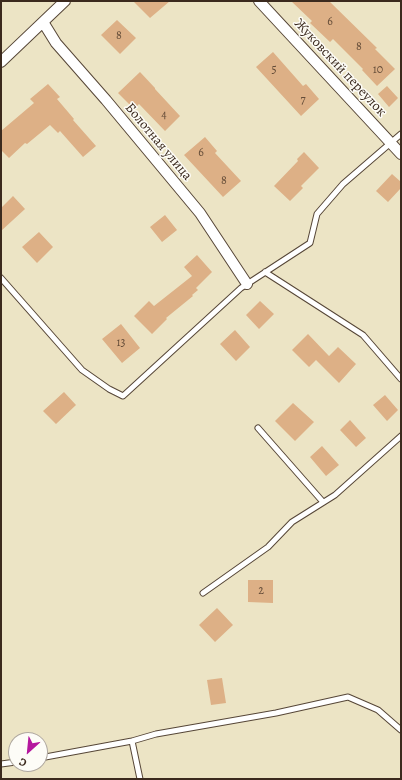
<!DOCTYPE html>
<html>
<head>
<meta charset="utf-8">
<style>
  body { margin:0 }
  #map { position:relative; width:402px; height:780px; overflow:hidden; background:#ece4c5; font-family:Alegreya,serif }
  canvas { display:block }
  .frame { position:absolute; inset:0; border:2px solid #3b2a1e; pointer-events:none }
  .north { position:absolute; left:8px; top:732px; width:40px; height:40px; box-sizing:border-box; background:#fdfcf7; border:1px solid #afa8a0; border-radius:50%; rotate:207deg; font-size:11px; font-weight:700; line-height:16px; text-align:center; color:#3b2a1e }
  .north::after { content:''; display:block; margin:auto; width:14px; height:18px; background:#b5179e; clip-path:polygon(50% 0,100% 100%,50% 72%,0 100%) }
</style>
</head>
<body>
<div id="map">
<canvas width="402" height="780"></canvas>
<div class="frame"></div>
<div class="north">С</div>
</div>
<script>
const g = document.querySelector('canvas').getContext('2d');
g.lineJoin = 'round';
function paint(path, color) { g.fillStyle = color; g.fill(path, 'evenodd'); }
const shape = rows => new Path2D(rows.map(r => 'M' + r).join(''));
function trace(path, color, width, dash) { g.strokeStyle = color; g.lineWidth = width; g.lineCap = dash ? 'butt' : 'round'; g.setLineDash(dash || []); g.stroke(path); }
function write(font, color, halo, rows, align = 'center') {
  g.font = font + ' Alegreya,serif'; g.lineWidth = 3; g.setLineDash([]); g.textBaseline = 'middle'; g.strokeStyle = halo; g.fillStyle = color; for (const [text, x, y, turn = 0] of rows) {
    g.save(); g.translate(x, y); g.rotate((+turn || 0) * Math.PI / 180); g.textAlign = isNaN(turn) ? turn : align; if (halo) g.strokeText(text, 0, 0); g.fillText(text, 0, 0); g.restore();
  }
}
paint(shape([
  [133,1,170,1,150,18],
  [291,1,329,1,377,48,375,49,395,69,377,86,362,70,363,69,333,39,330,42,310,23,312,21],
  [117,20,136,38,120,54,101,35],
  [273,52,303,86,306,84,319,99,301,116,256,67],
  [140,72,155,88,155,89,180,116,165,131,139,104,134,109,118,93],
  [48,84,60,97,57,99,74,119,73,120,96,146,83,157,60,131,58,133,50,125,27,144,25,143,9,158,1,150,1,131,34,103,30,99],
  [387,86,398,98,389,107,378,94],
  [205,137,217,151,215,153,241,181,223,197,184,155],
  [304,152,319,168,301,186,303,188,290,201,274,186,298,161,297,159],
  [392,174,401,182,401,188,388,202,376,191],
  [13,196,25,209,1,231,1,208],
  [165,215,177,230,162,242,150,227],
  [39,232,53,247,37,263,22,247],
  [197,255,212,272,196,288,198,290,192,295,193,296,166,318,167,319,152,334,134,316,149,301,154,306,192,276,184,267],
  [260,301,274,314,259,329,246,315],
  [121,324,140,348,122,363,102,339],
  [235,330,250,347,236,361,220,344],
  [308,334,329,356,338,347,356,364,339,383,316,360,309,367,292,350],
  [64,392,76,405,56,424,43,411],
  [385,395,398,410,387,421,373,405],
  [293,403,314,422,295,441,275,421],
  [350,420,366,438,356,447,340,430],
  [322,446,339,465,326,476,310,457],
  [248,580,273,580,273,603,248,602],
  [217,608,233,625,215,642,199,625],
  [222,678,226,703,211,705,207,680]
]), '#ddb086');
const lane = shape([
  [265,272,363,335,401,379],
  [1,278,82,370,109,389,123,396,241,288,310,243,317,214,343,184,401,134],
  [258,428,323,502],
  [203,593,268,547,292,522,335,495,401,436],
  [132,741,140,779],
  [40,758,132,741,156,734,276,713,348,697,378,710,401,730],
  [1,764,16,762]
]);
const street = shape([
  [259,1,401,154],
  [43,22,56,43,106,100,200,213,247,284],
  [1,62,65,1]
]);
trace(lane, '#564637', 7);
trace(street, '#564637', 12);
trace(lane, '#fff', 5);
trace(street, '#fff', 10);
write('12px', '#644c38', null, [
  ["6",330,22],
  ["8",119,36],
  ["8",359,47],
  ["5",274,70],
  ["10",378,70],
  ["7",303,100],
  ["4",164,115],
  ["6",201,153],
  ["8",224,181],
  ["13",121,343],
  ["2",261,591]
]);
write('14px', '#3b2a1e', '#fdfcf7', [
  ["Жуковский переулок",340,68,47],
  ["Болотная улица",158,142,50]
]);
</script>
</body>
</html>
